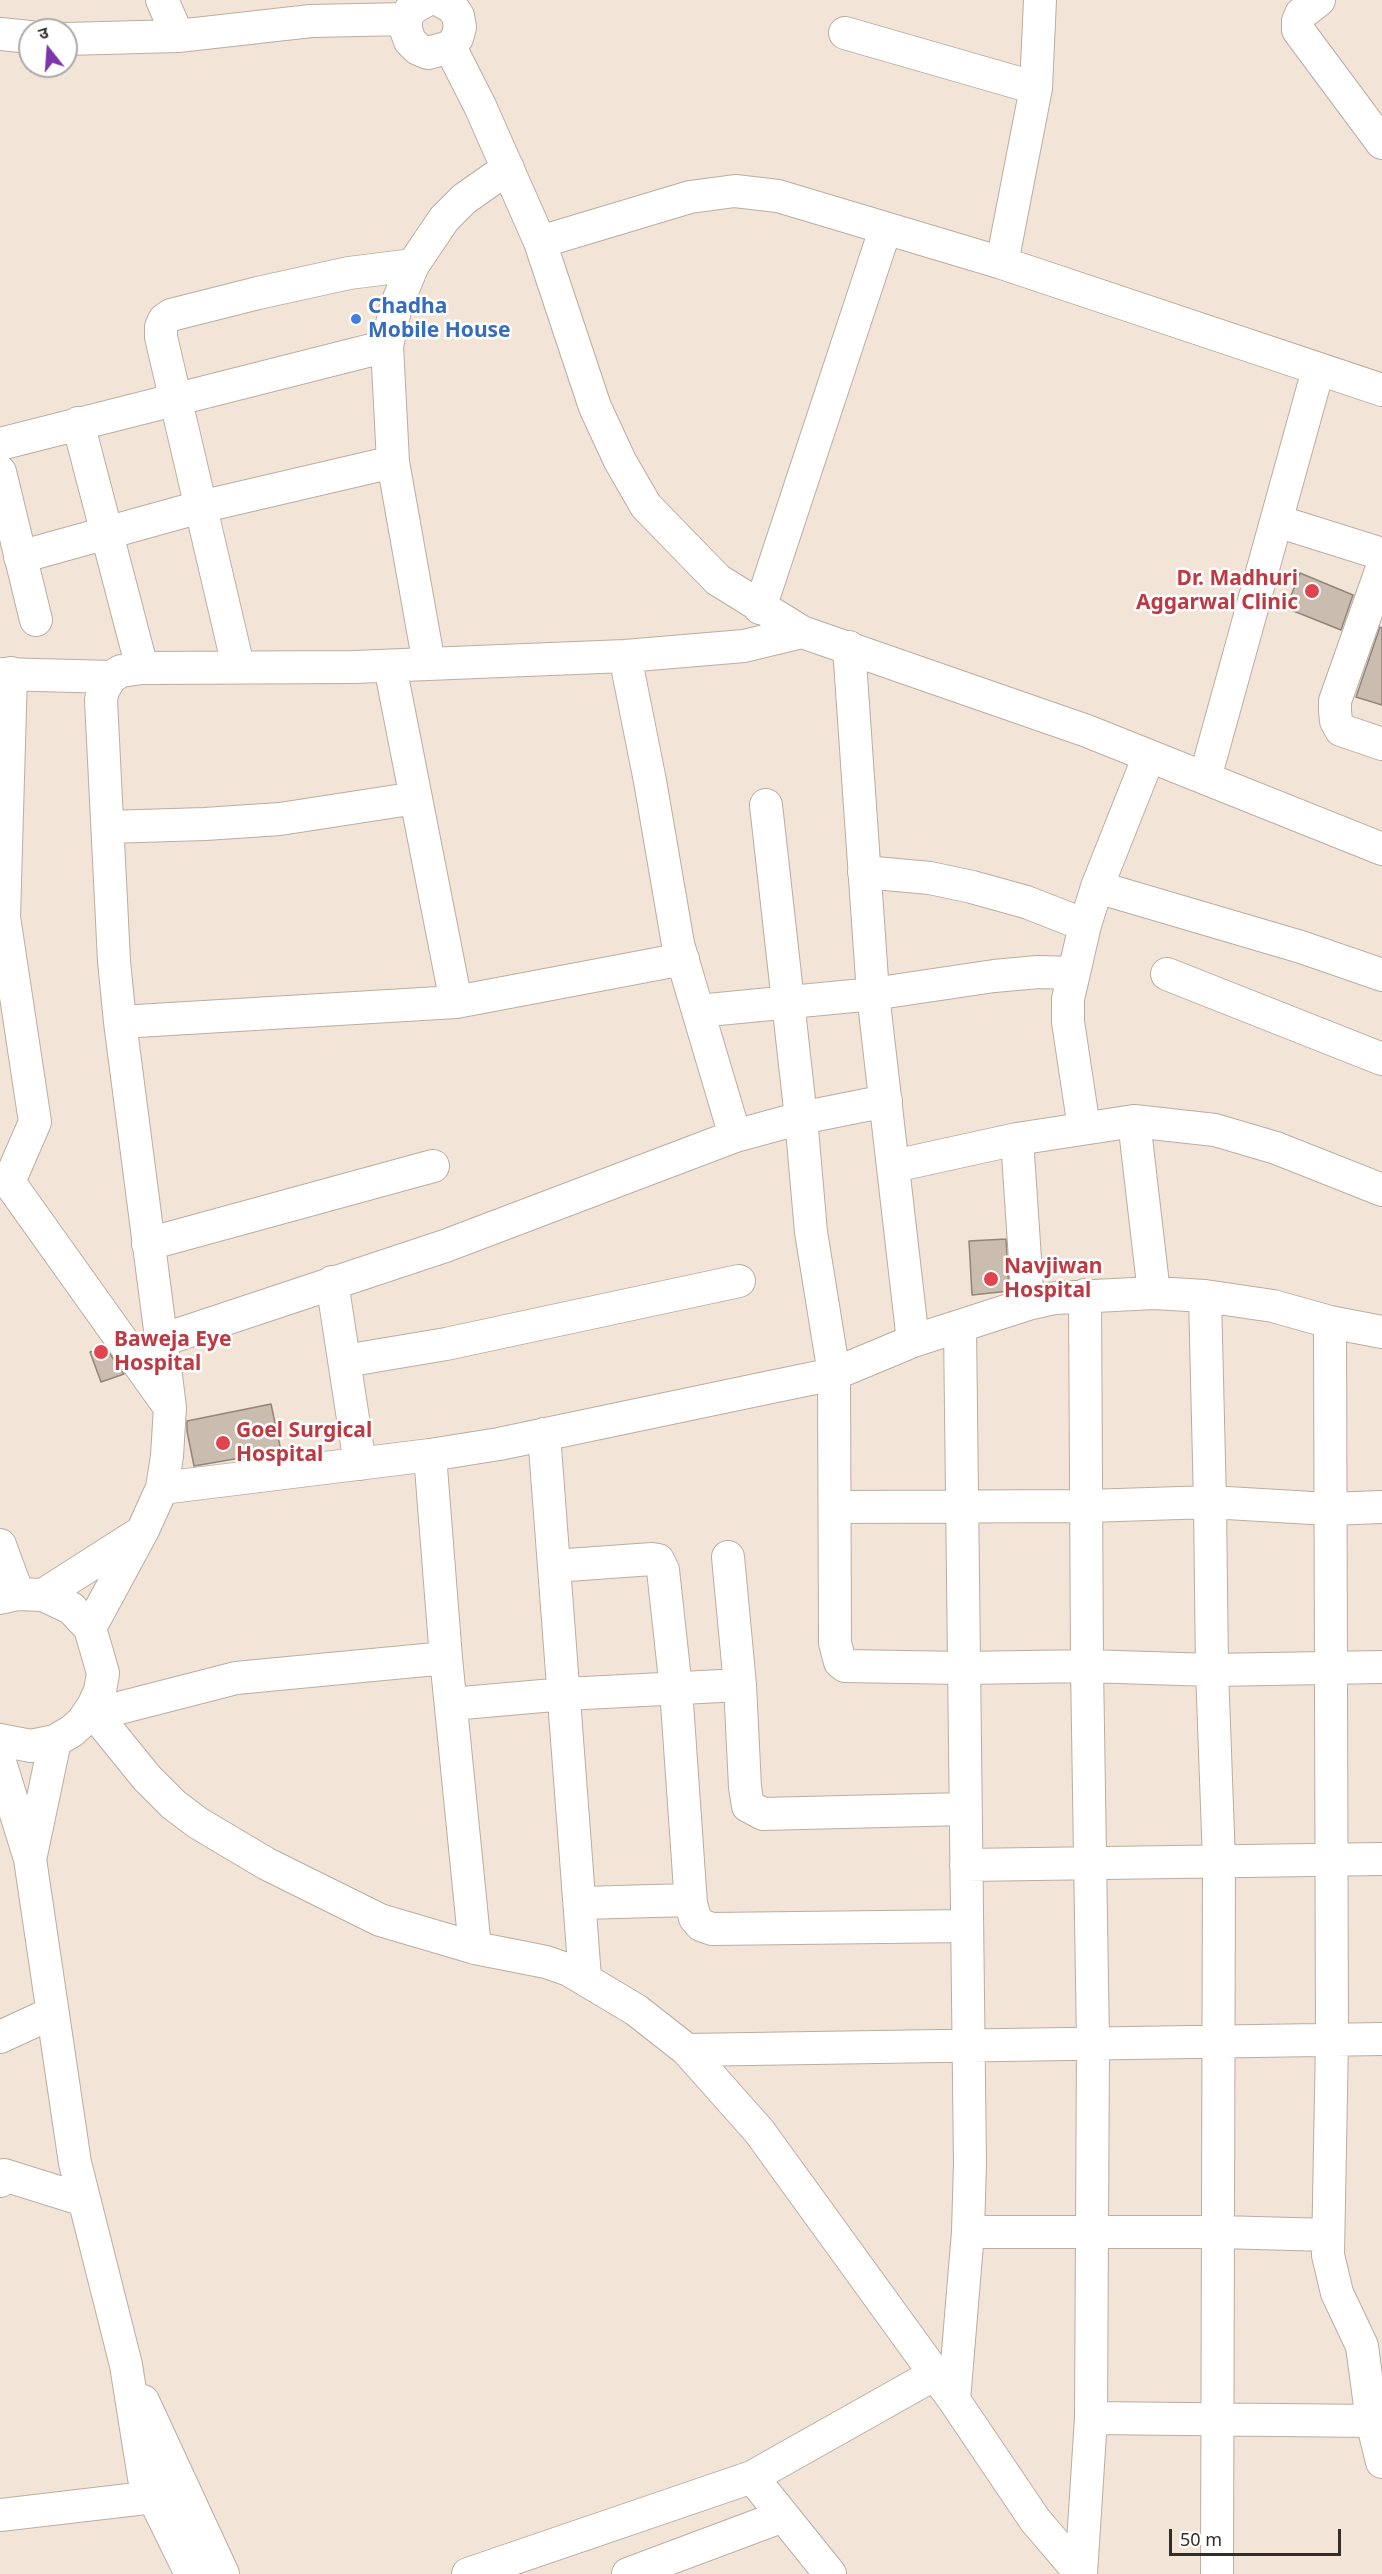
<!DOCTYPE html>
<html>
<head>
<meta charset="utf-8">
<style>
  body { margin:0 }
  #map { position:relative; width:1382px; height:2574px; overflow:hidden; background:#f2e4d7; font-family:"Noto Sans","Noto Sans Devanagari",sans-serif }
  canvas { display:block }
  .north { position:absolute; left:18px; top:18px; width:60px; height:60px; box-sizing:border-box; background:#fff; border:2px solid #adaba9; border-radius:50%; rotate:343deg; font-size:16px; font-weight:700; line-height:24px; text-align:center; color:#322d28 }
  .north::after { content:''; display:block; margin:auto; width:21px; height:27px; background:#7e35a8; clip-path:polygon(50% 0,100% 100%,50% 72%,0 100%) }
  .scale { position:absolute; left:1169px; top:2529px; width:172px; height:27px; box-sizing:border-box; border:3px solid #322d28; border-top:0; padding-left:8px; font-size:18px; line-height:21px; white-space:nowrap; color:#322d28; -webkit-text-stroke:4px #fff; paint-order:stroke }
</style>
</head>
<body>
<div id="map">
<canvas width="1382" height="2574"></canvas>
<div class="north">उ</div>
<div class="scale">50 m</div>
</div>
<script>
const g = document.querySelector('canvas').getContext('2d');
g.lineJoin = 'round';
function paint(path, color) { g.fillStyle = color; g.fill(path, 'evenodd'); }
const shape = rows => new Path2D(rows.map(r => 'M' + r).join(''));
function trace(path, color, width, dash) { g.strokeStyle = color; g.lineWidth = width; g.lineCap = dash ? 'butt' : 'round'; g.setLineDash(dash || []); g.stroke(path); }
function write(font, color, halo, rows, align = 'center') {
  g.font = font + ' "Noto Sans",sans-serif'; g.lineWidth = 5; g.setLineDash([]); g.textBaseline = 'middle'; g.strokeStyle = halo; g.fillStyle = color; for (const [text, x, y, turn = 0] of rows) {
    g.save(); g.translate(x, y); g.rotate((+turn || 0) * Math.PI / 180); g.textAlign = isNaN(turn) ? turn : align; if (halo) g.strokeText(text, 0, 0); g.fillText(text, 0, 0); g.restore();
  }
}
const building = shape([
  [1300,573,1353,595,1341,630,1286,608,1300,573],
  [1380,627,1382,628,1382,705,1356,697,1380,627],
  [1006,1239,1009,1291,972,1295,969,1241,1006,1239],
  [105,1347,124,1374,101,1382,90,1352,105,1347],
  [271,1404,281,1451,194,1466,187,1431,187,1421,271,1404]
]);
paint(building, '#cabdb0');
trace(building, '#928579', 1.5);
const minor = shape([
  [162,0,178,36],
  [427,0,411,9,406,19,406,30,410,41,418,49,428,53,450,47,457,38,460,27,458,16,452,7,439,0],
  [1319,0,1301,14,1298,21,1298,30,1382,143],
  [845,33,1036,88],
  [0,34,30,37],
  [66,39,178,36,311,21,406,19],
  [450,47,480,106,540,242,595,407,620,461,646,506,718,580,802,632,1087,731,1382,849],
  [540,242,690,197,735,191,778,196,1002,263,1382,390],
  [1002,263,1036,88,1040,0],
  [78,423,142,668],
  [0,444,387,346],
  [0,472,36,620],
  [1277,521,1382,554],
  [20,557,200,507,393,462],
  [1382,568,1335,701,1335,711,1336,721,1341,730,1382,744],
  [760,608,885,230],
  [849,647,873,994,913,1341],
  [625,656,650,781,678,944,735,1136],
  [429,664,393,462,387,346,396,306,413,265,444,219,464,199,508,168],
  [238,666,161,337,161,327,164,320,171,315,258,293,349,273,413,265],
  [390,666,456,1002],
  [0,674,111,677],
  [1205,778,1318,370],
  [766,805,801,1118,811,1232,834,1374,835,1643,840,1662,845,1666,964,1668,1087,1666,1212,1670,1382,1667],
  [108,827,205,824,280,819,416,798],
  [864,872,930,878,972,887,1026,902,1085,925],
  [1097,887,1301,947,1382,975],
  [1167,974,1382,1059],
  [698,1011,873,994,994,976,1038,972,1074,973],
  [120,1022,456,1002,683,959],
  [1134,1121,1154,1293],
  [1084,1128,1068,1022,1068,999,1085,925,1097,887,1149,756],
  [1017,1139,1028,1304],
  [894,1166,1017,1139,1134,1121,1215,1130,1276,1148,1382,1190],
  [0,1178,9,1182,168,1405],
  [9,1182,35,1122,4,917,11,673],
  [148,1244,433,1166],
  [332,1282,360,1464],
  [1205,1296,1210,1502,1212,1670,1219,1861,1217,2574],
  [1330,1322,1332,2040,1328,2255,1337,2293,1362,2346,1372,2421,1382,2462],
  [162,1340,445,1246,735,1136,801,1118,886,1101],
  [345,1361,446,1344,739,1281],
  [544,1434,585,1978],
  [430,1455,446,1658,475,1948],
  [162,1488,430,1455,499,1444,766,1388,834,1374,913,1341,1028,1304,1055,1298,1154,1293,1205,1296,1273,1306,1330,1322,1382,1332],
  [836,1507,1088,1506,1210,1502,1329,1509,1382,1507],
  [0,1545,18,1594],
  [728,1557,740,1685,745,1787,748,1806,763,1814,965,1809],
  [554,1566,652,1559,658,1560,663,1570,676,1689,691,1904,695,1918,701,1925,712,1929,967,1926],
  [43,1595,140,1533],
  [0,1598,18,1594,43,1595,71,1608,90,1628,103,1673,100,1691,93,1706,83,1721,72,1731,55,1741,31,1746,0,1740],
  [90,1628,143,1530,162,1488,167,1456,170,1407,120,1022,114,961,101,700,103,690,111,677,121,671,142,668,354,667,625,656,744,646,802,632],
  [451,1704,565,1694,740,1685],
  [91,1709,147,1778,174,1805,198,1823,267,1864,380,1920,475,1948,546,1962,569,1970,636,2010,687,2050,759,2131,954,2400,1035,2520,1081,2574],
  [96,1714,236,1678,446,1658],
  [0,1762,30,1859,75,2163,126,2365,144,2478,191,2574],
  [31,1855,55,1741],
  [966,1865,1382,1859],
  [581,1903,690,1900],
  [0,2037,52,2013],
  [687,2050,1382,2039],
  [0,2181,4,2175,84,2200],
  [968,2232,1220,2232,1328,2235],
  [954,2400,968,2232,970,2162,960,1326],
  [143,2401,223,2574],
  [1091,2418,1372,2421],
  [752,2477,830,2574],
  [0,2515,154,2497],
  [468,2574,752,2477,935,2374],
  [628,2574,783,2516],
  [1081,2574,1091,2418,1093,2043,1087,1666,1085,1295]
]);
trace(minor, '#bbada1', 34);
trace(minor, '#fff', 32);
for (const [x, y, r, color] of [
  [356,319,6,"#3f7fe0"],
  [1312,591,8,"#e0444e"],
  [991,1279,8,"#e0444e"],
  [101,1352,8,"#e0444e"],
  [223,1443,8,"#e0444e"]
]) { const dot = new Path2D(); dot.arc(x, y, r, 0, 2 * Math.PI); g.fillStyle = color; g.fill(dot); trace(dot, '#fff', 2); }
write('bold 21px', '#366cbe', '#fff', [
  ["Chadha",368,307],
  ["Mobile House",368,331]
], 'left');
write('bold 21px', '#be3a42', '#fff', [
  ["Dr. Madhuri",1298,579,"right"],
  ["Aggarwal Clinic",1298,603,"right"],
  ["Navjiwan",1004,1267],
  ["Hospital",1004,1291],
  ["Baweja Eye",114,1340],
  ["Hospital",114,1364],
  ["Goel Surgical",236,1431],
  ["Hospital",236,1455]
], 'left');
</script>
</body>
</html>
